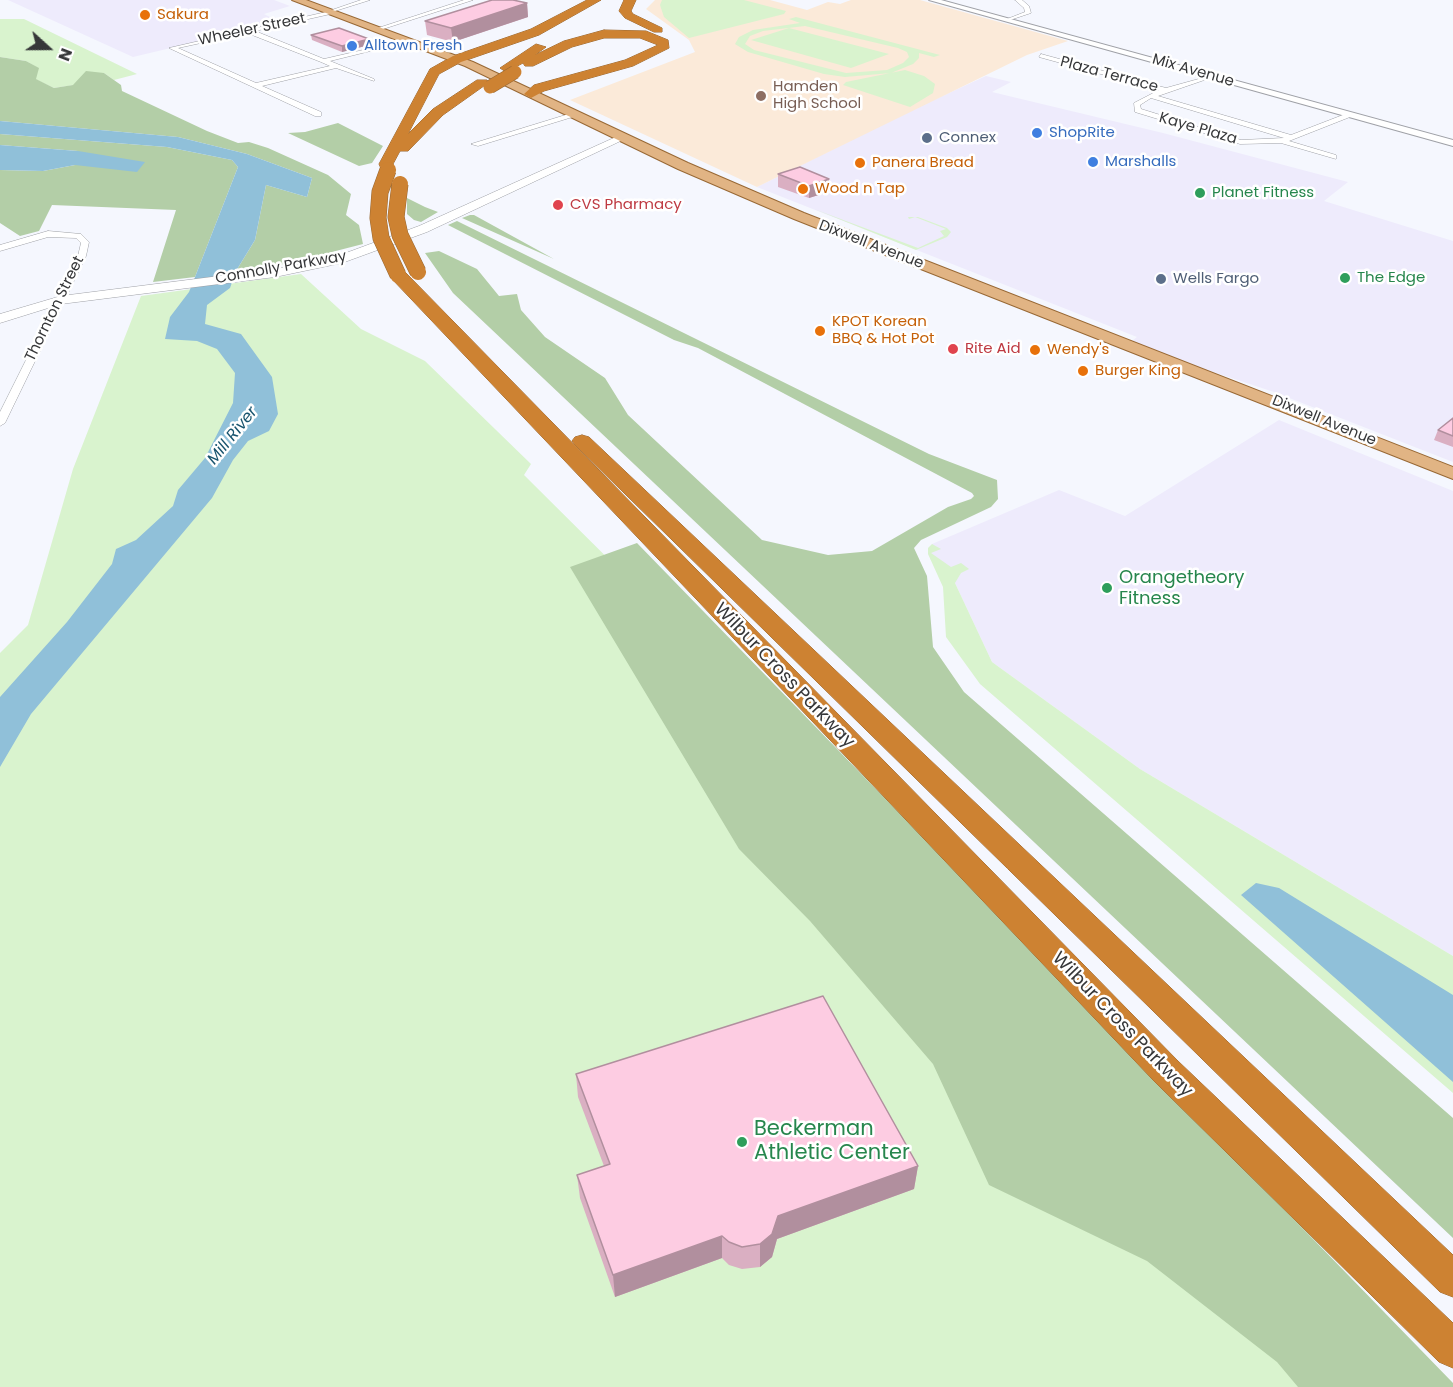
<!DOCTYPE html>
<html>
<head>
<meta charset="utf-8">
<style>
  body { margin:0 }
  #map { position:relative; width:1453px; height:1387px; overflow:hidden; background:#f5f7fe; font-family:Poppins,sans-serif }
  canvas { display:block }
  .north { position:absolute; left:18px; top:18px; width:60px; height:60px; -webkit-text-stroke:4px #fff; paint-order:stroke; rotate:111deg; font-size:16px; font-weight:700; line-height:24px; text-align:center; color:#363739 }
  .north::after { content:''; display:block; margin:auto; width:21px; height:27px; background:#363739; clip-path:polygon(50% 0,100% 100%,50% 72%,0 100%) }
</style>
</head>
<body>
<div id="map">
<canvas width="1453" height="1387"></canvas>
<div class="north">N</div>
</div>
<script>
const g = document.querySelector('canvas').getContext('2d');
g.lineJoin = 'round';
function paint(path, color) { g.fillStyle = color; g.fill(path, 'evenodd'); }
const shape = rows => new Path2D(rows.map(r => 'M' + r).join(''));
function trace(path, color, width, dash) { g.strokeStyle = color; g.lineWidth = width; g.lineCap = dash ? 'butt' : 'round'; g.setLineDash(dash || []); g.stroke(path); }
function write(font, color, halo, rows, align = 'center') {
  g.font = font + ' Poppins,sans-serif'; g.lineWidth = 5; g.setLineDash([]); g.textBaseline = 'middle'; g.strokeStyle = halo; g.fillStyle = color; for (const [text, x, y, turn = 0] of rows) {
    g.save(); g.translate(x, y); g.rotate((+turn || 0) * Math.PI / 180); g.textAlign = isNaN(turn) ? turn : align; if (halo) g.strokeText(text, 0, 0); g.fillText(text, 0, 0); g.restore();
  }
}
paint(shape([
  [8,0,274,0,290,6,264,14,280,22,133,57],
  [986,76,1011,82,992,92,1163,133,1348,182,1324,201,1453,241,1453,462,1274,392,1128,344,1137,337,757,187,914,109],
  [1279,420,1453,491,1453,956,1140,769,992,662,955,583,930,559,932,544,1059,490,1125,516]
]), '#eeebfc');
paint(shape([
  [655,0,770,0,807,10,828,2,840,4,851,0,920,0,1068,41,1027,55,757,187,570,100,695,52,689,40,646,9]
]), '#fbead9');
paint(shape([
  [662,0,744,0,786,11,784,14,689,38,664,17,660,5],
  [796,17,940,55,934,57,919,53,919,58,913,64,891,73,845,77,824,74,748,52,735,44,739,37,753,30,800,23,789,19],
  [805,26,898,48,907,52,909,57,903,63,887,70,846,73,754,50,745,44,750,36,763,31],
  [0,19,24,19,137,74,114,80,104,73,74,85,54,88,35,79,38,68,26,61,0,57],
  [789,28,889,54,851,68,751,40],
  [905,70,924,76,935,84,933,93,910,107,843,85,846,82],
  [814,209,918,248,944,236,940,231,946,229,915,217,909,219,908,217,918,217,947,228,951,232,947,237,916,250],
  [301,274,361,329,425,361,531,464,524,475,694,644,1317,1387,0,1387,0,653,28,625,73,469,141,296],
  [932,544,941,549,931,553,951,567,961,563,969,569,961,573,955,583,992,662,1140,769,1453,956,1453,1093,980,684,946,637,943,587,928,554,928,548]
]), '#d9f3ce');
paint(shape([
  [0,57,26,61,39,68,36,79,54,88,73,85,86,71,104,73,121,85,122,91,207,131,238,143,249,142,268,148,328,175,351,194,346,215,359,225,363,244,285,264,236,271,255,240,266,185,307,197,312,178,247,154,178,137,0,121],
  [338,123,383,146,372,163,359,166,288,133,305,132],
  [0,134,167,147,232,160,238,167,195,277,153,282,176,210,52,205,39,231,20,236,0,223,0,170,43,171,75,165,78,151,0,145],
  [407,198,425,207,438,212,421,222,414,220,407,214],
  [470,215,474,215,554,259,462,218],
  [457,221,929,454,997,480,998,499,991,507,921,540,914,548,927,576,933,647,964,692,1453,1118,1453,1238,453,293,425,253,439,251,477,269,499,296,517,294,521,310,545,337,605,378,628,415,762,540,828,555,872,551,948,507,971,499,974,496,972,493,698,348,674,340,448,225],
  [637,543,1453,1383,1453,1387,1298,1387,1277,1362,1147,1261,989,1185,933,1064,810,921,739,849,570,567]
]), '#b3cea7');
paint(shape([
  [0,121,178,137,247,154,312,178,307,197,266,185,255,240,236,271,230,288,207,305,205,324,241,334,272,377,278,414,269,431,248,441,233,460,212,498,31,714,0,767,0,697,67,622,112,564,116,549,136,540,173,506,178,490,205,458,233,403,235,373,217,349,197,341,165,339,170,317,189,292,195,277,238,167,232,160,167,147,0,134],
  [0,145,78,151,145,162,137,172,75,165,43,171,0,170],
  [1256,883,1279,888,1453,995,1453,1082,1241,895]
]), '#90c0d9');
const minor = shape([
  [361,0,370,0,335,11,335,13,255,31,324,59,411,39,411,41,330,61,374,79,374,81,336,68,262,86,321,112,321,116,315,116,169,48,326,12,361,0],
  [247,33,321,62,330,66,256,83,178,48,247,33],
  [464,0,473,0,380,30,375,29,464,0],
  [1015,0,1022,0,1029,6,1031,13,1007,21,1007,19,1025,12,1024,8,1015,0],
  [1041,54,1166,88,1213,75,1213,77,1158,96,1291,135,1348,113,1355,115,1289,141,1336,155,1336,159,1281,143,1240,144,1135,112,1134,103,1159,90,1039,57,1041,54],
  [1151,98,1284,138,1241,140,1141,109,1140,105,1151,98],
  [572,113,579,115,478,146,471,144,572,113],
  [48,231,81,234,89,242,86,256,5,423,0,426,0,412,78,256,81,243,76,238,48,237,0,251,0,245,48,231]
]);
const tertiary = shape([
  [929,0,941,0,1453,140,1453,146,929,0]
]);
const secondary = shape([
  [618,136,627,138,427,232,342,263,275,277,61,304,0,323,0,314,61,296,275,269,335,257,419,226,618,136]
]);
const primary = shape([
  [292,0,306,0,473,62,688,163,804,213,1453,467,1453,479,794,219,678,169,465,66,292,0]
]);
const motorway = shape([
  [587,0,601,0,539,35,461,62,439,74,408,134,433,109,477,80,487,80,488,83,443,115,408,151,400,151,393,164,395,170,393,173,383,173,379,164,430,69,453,56,531,29,587,0],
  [624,0,636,0,631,11,633,14,662,28,662,32,654,32,625,18,619,11,624,0],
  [604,30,646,31,668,40,669,48,633,66,544,91,531,98,524,94,534,85,625,60,658,45,640,38,604,38,572,47,533,66,525,66,523,63,506,72,500,68,536,44,546,47,535,55,564,41,604,30],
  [398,270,404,271,1178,1061,1453,1323,1453,1368,1439,1362,1154,1081,392,279,390,275,398,270],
  [582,435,589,437,1453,1255,1453,1297,1440,1292,575,445,572,441,575,437,582,435]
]);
trace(minor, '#9fa1a7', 1);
trace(tertiary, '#9fa1a7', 2);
trace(secondary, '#9fa1a7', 1);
trace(primary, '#986834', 2);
trace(motorway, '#986834', 1);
paint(minor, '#fff');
paint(tertiary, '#fff');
paint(secondary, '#fff');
paint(primary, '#e1b484');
paint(motorway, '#cd8232');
const motorwayBridgeFar1 = shape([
  [490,87,515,72]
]);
const motorwayBridge = shape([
  [388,170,380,192,378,218,381,238,398,275],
  [400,184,396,217,400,235,418,272]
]);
trace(motorwayBridgeFar1, '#986834', 14, []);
trace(motorwayBridge, '#986834', 17, []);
trace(motorwayBridgeFar1, '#cd8232', 13);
trace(motorwayBridge, '#cd8232', 16);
paint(shape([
  [527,3,528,17,453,42,427,35,425,21],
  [311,35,369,45,342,52,312,40],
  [778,174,829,179,828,192,809,198,778,187],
  [1453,418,1453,447,1434,440,1438,430],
  [576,1074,918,1166,914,1189,777,1239,772,1257,760,1267,742,1269,729,1265,722,1258,615,1297,580,1198,577,1175,604,1166,578,1097]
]), '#daafc2');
paint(shape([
  [527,3,528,17,453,42,451,28],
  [369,39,369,45,342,52,342,46],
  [829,179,828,192,809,198,809,186],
  [918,1166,914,1189,777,1239,772,1257,760,1267,760,1244,778,1216],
  [722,1236,722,1258,615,1297,613,1275]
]), '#b18f9e');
const building = shape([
  [492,0,513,0,527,3,451,28,425,21,492,0],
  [339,28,369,39,342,46,311,35,339,28],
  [800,167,829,179,809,186,778,174,800,167],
  [1453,418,1453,436,1438,430,1453,418],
  [823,996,918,1166,778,1216,772,1234,760,1244,742,1247,729,1242,722,1236,613,1275,577,1175,610,1164,576,1074,823,996]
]);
paint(building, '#fdcce2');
trace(building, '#b18f9e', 1.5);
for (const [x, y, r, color] of [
  [145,15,6,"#e8710a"],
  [352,46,6,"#3f7fe0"],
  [761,96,6,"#8d6e63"],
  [1037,133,6,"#3f7fe0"],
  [927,138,6,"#5c6f8a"],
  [1093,162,6,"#3f7fe0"],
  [860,163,6,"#e8710a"],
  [803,189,6,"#e8710a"],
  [1200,193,6,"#2e9e5b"],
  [558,205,6,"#e0444e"],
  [1345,278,6,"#2e9e5b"],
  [1161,279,6,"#5c6f8a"],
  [820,331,6,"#e8710a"],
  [953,349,6,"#e0444e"],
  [1035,350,6,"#e8710a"],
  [1083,371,6,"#e8710a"],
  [1107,588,6,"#2e9e5b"],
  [742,1142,6,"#2e9e5b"]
]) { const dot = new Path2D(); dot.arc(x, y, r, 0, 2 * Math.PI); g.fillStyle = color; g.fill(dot); trace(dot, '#fff', 2); }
write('15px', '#c56008', '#fff', [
  ["Sakura",157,15],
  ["Panera Bread",872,163],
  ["Wood n Tap",815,189],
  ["KPOT Korean",832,322],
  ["BBQ & Hot Pot",832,339],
  ["Wendy's",1047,350],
  ["Burger King",1095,371]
], 'left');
write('15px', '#363739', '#fff', [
  ["Wheeler Street",252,30,-12],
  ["Mix Avenue",1193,71,16],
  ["Plaza Terrace",1109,75,15],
  ["Kaye Plaza",1198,129,16],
  ["Dixwell Avenue",871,245,21],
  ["Connolly Parkway",281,268,-10],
  ["Thornton Street",55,309,-64],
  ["Dixwell Avenue",1324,421,22]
]);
write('15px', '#366cbe', '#fff', [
  ["Alltown Fresh",364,46],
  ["ShopRite",1049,133],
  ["Marshalls",1105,162]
], 'left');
write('15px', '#785e54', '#fff', [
  ["Hamden",773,87],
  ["High School",773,104]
], 'left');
write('15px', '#4e5e75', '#fff', [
  ["Connex",939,138],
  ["Wells Fargo",1173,279]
], 'left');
write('15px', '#27864d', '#fff', [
  ["Planet Fitness",1212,193],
  ["The Edge",1357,278]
], 'left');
write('15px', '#be3a42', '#fff', [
  ["CVS Pharmacy",570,205],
  ["Rite Aid",965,349]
], 'left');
write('italic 16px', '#18546e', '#fff', [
  ["Mill River",233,436,-51]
]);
write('18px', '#27864d', '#fff', [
  ["Orangetheory",1119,578],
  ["Fitness",1119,599]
], 'left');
write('18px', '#363739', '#fff', [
  ["Wilbur Cross Parkway",784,676,46],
  ["Wilbur Cross Parkway",1122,1025,46]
]);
write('21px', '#27864d', '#fff', [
  ["Beckerman",754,1130],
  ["Athletic Center",754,1154]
], 'left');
</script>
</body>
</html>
